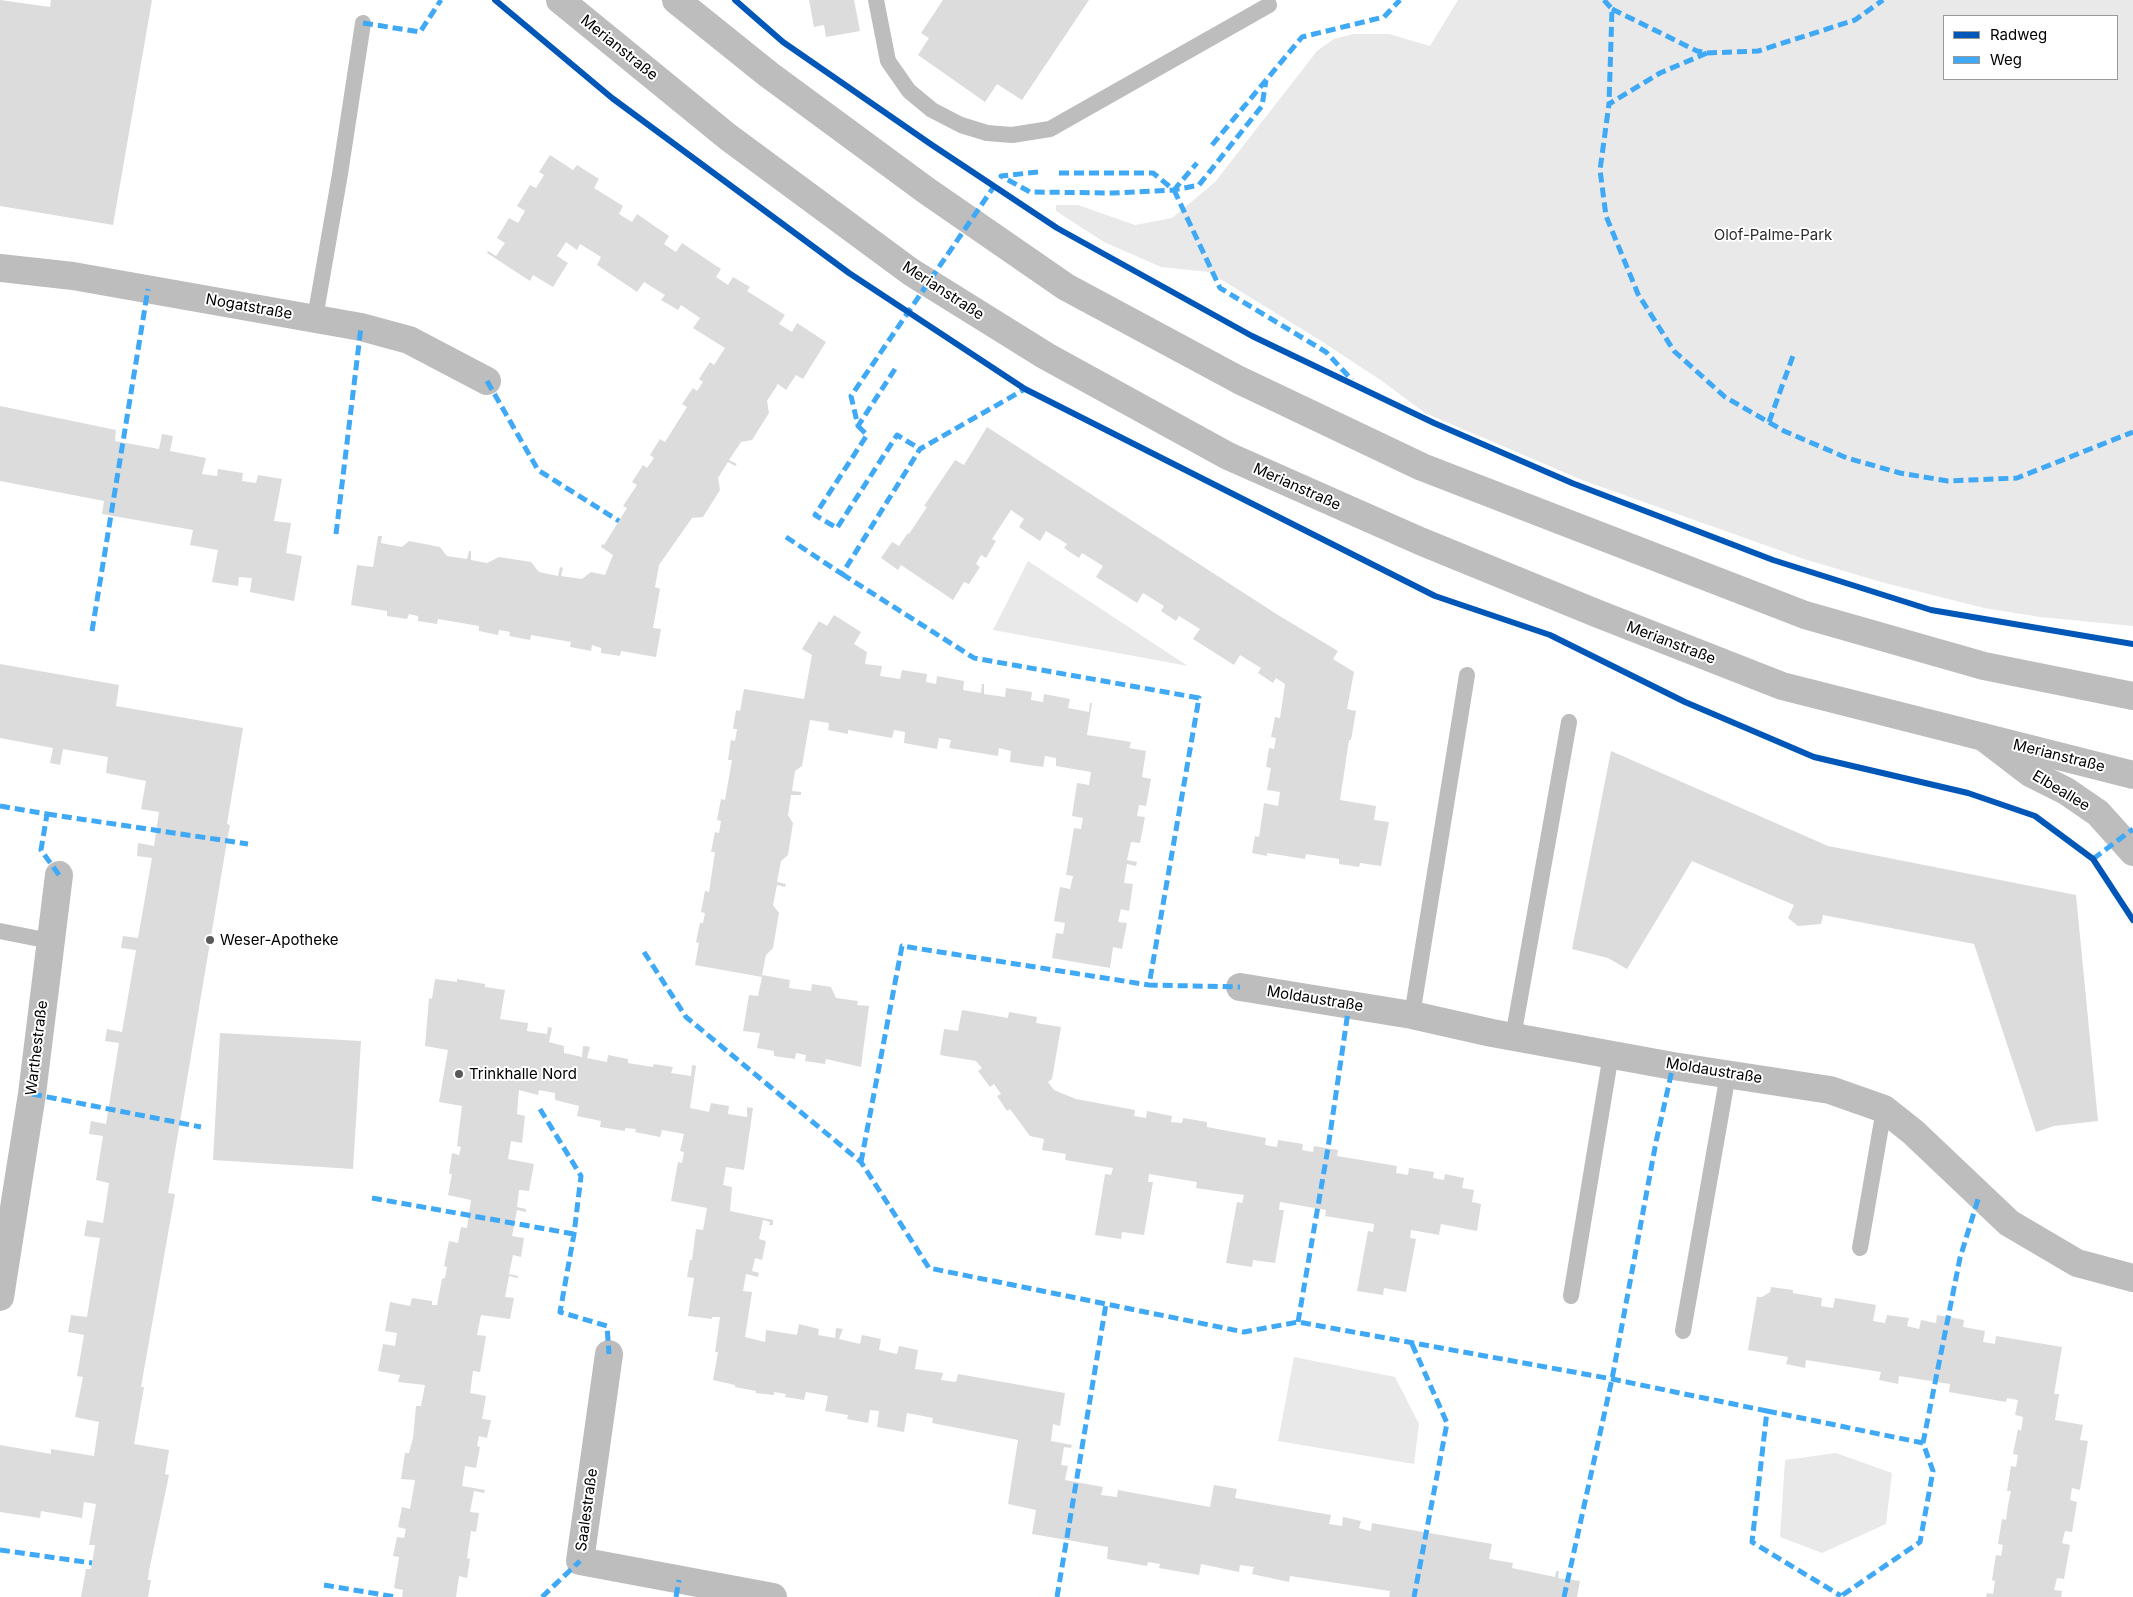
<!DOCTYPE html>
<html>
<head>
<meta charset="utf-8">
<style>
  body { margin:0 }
  #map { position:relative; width:2133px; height:1597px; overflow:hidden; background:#fff; font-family:Inter,sans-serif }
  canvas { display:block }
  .legend { position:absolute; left:1943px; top:15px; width:175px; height:65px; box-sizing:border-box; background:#fff; border:1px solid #999; margin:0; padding:6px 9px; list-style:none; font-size:15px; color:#000 }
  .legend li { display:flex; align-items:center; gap:10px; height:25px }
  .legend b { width:25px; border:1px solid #999 }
</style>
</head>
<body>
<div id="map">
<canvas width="2133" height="1597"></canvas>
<ul class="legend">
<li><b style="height:6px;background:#0057b8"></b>Radweg</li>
<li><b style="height:6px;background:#3fa9f5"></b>Weg</li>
</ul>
</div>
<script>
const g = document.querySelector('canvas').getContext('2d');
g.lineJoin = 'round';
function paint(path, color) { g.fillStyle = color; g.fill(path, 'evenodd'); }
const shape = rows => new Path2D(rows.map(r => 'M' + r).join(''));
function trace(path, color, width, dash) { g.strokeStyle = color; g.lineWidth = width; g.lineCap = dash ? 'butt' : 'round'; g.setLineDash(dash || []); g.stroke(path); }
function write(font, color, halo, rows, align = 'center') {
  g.font = font + ' Inter,sans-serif'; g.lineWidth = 4; g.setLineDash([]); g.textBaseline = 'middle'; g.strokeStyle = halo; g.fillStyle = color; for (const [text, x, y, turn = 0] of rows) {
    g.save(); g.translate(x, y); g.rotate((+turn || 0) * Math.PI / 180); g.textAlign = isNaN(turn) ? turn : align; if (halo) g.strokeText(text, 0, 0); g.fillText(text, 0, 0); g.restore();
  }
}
paint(shape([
  [1458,0,2133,0,2133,626,2040,617,1984,608,1881,582,1804,559,1582,480,1425,413,1382,381,1318,339,1209,272,1161,267,1104,242,1056,211,1056,205,1078,205,1135,225,1172,218,1215,182,1317,51,1334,39,1353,34,1389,34,1430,46],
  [1944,16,2117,16,2117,79,1944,79],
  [1028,561,1188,666,993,630],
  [1294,1357,1395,1377,1419,1424,1414,1464,1278,1441],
  [1836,1453,1892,1473,1886,1524,1822,1553,1780,1537,1785,1460]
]), '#e9e9e9');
paint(shape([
  [0,0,50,7,51,0,152,0,113,225,0,206],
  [809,0,854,0,860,31,826,37,824,25,814,27],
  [943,0,1089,0,1022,100,997,84,985,102,918,55,929,38,921,33],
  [550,155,573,170,577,165,599,179,594,188,623,206,619,214,632,222,637,214,669,236,664,244,676,252,682,243,721,269,716,277,728,285,733,277,750,287,747,291,785,315,779,324,792,332,797,323,826,342,803,379,796,375,786,390,778,384,767,401,769,413,752,440,741,442,729,460,737,464,735,466,728,462,718,478,720,490,703,517,692,518,659,565,655,587,660,589,653,628,661,629,656,657,621,651,620,656,601,653,601,648,592,645,591,651,570,647,571,642,531,635,530,640,509,636,510,632,499,630,498,635,479,631,479,626,438,619,437,624,418,621,418,616,409,614,407,619,387,616,387,611,351,605,357,565,373,567,378,536,382,536,381,543,402,547,409,541,440,547,447,556,467,559,469,551,471,551,471,560,487,563,499,557,531,562,539,572,558,576,560,567,563,568,561,576,582,579,591,572,605,575,613,555,601,547,602,544,604,545,627,508,623,506,637,485,632,482,643,465,647,468,654,458,650,455,660,439,665,442,687,407,682,404,693,388,697,391,703,382,699,379,710,362,714,365,725,348,693,328,700,318,681,305,678,310,661,300,665,295,644,282,637,292,597,265,601,257,580,244,577,250,566,242,557,256,568,263,553,287,533,275,530,281,487,253,488,251,496,256,505,243,497,238,509,218,518,223,525,211,517,206,530,185,536,188,544,175,539,172],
  [0,406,116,430,115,441,159,449,162,434,173,436,170,451,206,458,202,474,217,476,218,469,243,473,242,481,256,483,258,475,282,479,274,521,291,523,286,553,302,556,294,601,250,592,252,578,239,577,238,586,212,582,218,550,190,545,193,530,102,514,104,501,0,481],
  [987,427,1278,615,1338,651,1333,659,1354,672,1347,709,1356,711,1351,740,1349,740,1340,800,1376,806,1374,820,1389,822,1381,866,1360,863,1359,867,1339,864,1339,859,1306,854,1305,859,1267,853,1267,856,1252,853,1255,836,1259,837,1264,803,1278,806,1280,792,1267,790,1271,768,1266,767,1269,748,1274,749,1276,738,1271,737,1275,717,1280,718,1285,684,1276,678,1273,683,1258,673,1261,668,1240,655,1234,665,1193,639,1200,629,1179,616,1176,621,1161,611,1164,606,1143,593,1137,603,1117,590,1096,577,1103,566,1082,553,1079,558,1064,548,1067,544,1046,531,1040,541,1019,527,1024,519,1011,510,992,539,996,541,986,558,981,555,976,564,980,567,969,584,964,582,953,600,901,565,898,570,881,558,892,542,899,546,908,533,909,534,927,507,924,506,955,460,964,465],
  [834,615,861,632,854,644,867,652,865,664,882,666,880,676,900,679,902,670,927,674,926,682,936,684,937,676,964,681,963,690,981,693,982,684,984,684,984,694,1005,697,1006,688,1032,692,1031,700,1043,702,1044,694,1070,699,1068,708,1089,712,1090,703,1092,703,1087,735,1131,742,1129,748,1146,751,1142,777,1151,779,1146,806,1139,805,1137,816,1145,817,1140,843,1131,842,1127,860,1137,862,1136,866,1127,864,1124,883,1133,884,1129,911,1121,909,1118,922,1127,923,1122,949,1113,947,1110,968,1052,958,1056,933,1063,934,1065,923,1054,921,1060,887,1070,889,1073,876,1066,875,1074,828,1081,829,1083,818,1072,816,1077,783,1089,785,1091,772,1056,766,1056,758,1045,756,1043,767,1010,762,1011,751,999,748,998,756,949,748,951,740,939,738,937,749,904,743,905,732,894,730,892,738,848,730,848,734,828,730,829,723,810,720,802,766,795,771,792,791,801,792,801,795,791,795,788,815,793,823,788,855,781,861,777,882,786,884,785,887,777,885,773,905,779,913,773,948,766,955,762,975,790,980,789,988,811,991,812,984,831,987,836,998,858,1001,857,1005,869,1006,861,1067,826,1059,825,1064,805,1061,806,1055,796,1053,795,1059,774,1056,774,1051,757,1048,760,1033,743,1031,749,995,758,996,762,977,695,965,699,943,696,942,700,923,703,923,705,913,701,912,705,891,709,892,715,852,711,852,715,832,719,833,721,821,717,820,721,799,725,800,732,760,728,760,731,740,735,741,737,729,733,729,736,710,740,711,744,689,804,699,812,655,802,649,819,621,827,626],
  [0,664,119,685,116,706,243,728,227,824,230,825,227,841,168,1193,175,1194,141,1387,144,1387,134,1444,169,1450,165,1474,169,1475,149,1571,148,1580,151,1580,148,1597,81,1597,86,1569,91,1569,95,1545,89,1545,96,1504,84,1502,82,1518,41,1511,40,1518,0,1512,0,1445,51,1454,51,1449,94,1456,99,1422,75,1417,83,1377,77,1376,84,1335,68,1332,71,1315,87,1317,100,1238,84,1236,87,1220,103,1223,109,1183,96,1180,103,1136,89,1134,91,1121,106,1124,119,1043,105,1041,107,1029,122,1032,136,950,121,948,123,936,138,938,152,858,137,856,138,843,154,846,159,812,141,809,146,781,106,773,108,757,63,749,60,765,56,764,50,763,53,748,0,738],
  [1611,751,1828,846,2076,895,2098,1121,2054,1126,2036,1132,1974,944,1823,915,1821,924,1798,926,1788,918,1794,905,1692,861,1627,969,1608,958,1572,949],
  [435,979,457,982,457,979,485,984,485,987,505,990,500,1019,528,1023,527,1031,547,1034,548,1027,552,1028,549,1042,564,1046,564,1053,582,1057,583,1046,586,1046,590,1047,587,1058,607,1062,608,1055,628,1059,628,1063,653,1067,654,1064,673,1067,671,1073,691,1076,692,1065,696,1066,690,1108,709,1112,711,1103,729,1106,728,1114,747,1117,747,1107,753,1108,744,1170,726,1167,723,1185,732,1187,730,1211,773,1220,773,1225,769,1225,770,1222,763,1220,759,1239,766,1241,762,1260,755,1258,752,1271,759,1273,758,1277,746,1274,743,1291,752,1292,745,1337,765,1342,766,1330,797,1335,799,1324,819,1329,818,1335,835,1338,836,1328,843,1329,839,1339,860,1344,862,1335,881,1339,879,1350,897,1354,899,1346,918,1350,915,1369,943,1373,941,1380,956,1382,958,1374,1065,1393,1060,1426,1053,1424,1051,1441,1072,1445,1071,1448,1064,1447,1061,1465,1068,1466,1065,1480,1103,1487,1101,1495,1117,1497,1118,1490,1210,1507,1214,1485,1237,1489,1235,1498,1331,1515,1329,1524,1342,1526,1343,1517,1361,1521,1359,1528,1371,1531,1372,1523,1492,1544,1489,1559,1513,1563,1512,1568,1555,1577,1556,1571,1559,1571,1558,1578,1580,1581,1577,1597,1389,1597,1390,1591,1290,1576,1289,1582,1252,1574,1254,1567,1240,1565,1239,1572,1201,1564,1199,1575,1159,1568,1160,1564,1148,1562,1147,1566,1107,1559,1108,1547,1032,1534,1036,1510,1008,1504,1018,1440,932,1423,933,1418,907,1413,904,1432,877,1427,879,1411,870,1410,868,1423,847,1419,848,1415,825,1411,828,1396,806,1392,804,1400,785,1397,786,1394,774,1392,774,1395,756,1393,756,1391,735,1387,735,1385,713,1380,718,1352,715,1352,720,1317,712,1317,712,1319,688,1316,694,1278,687,1277,690,1260,692,1260,696,1229,703,1230,707,1208,671,1201,678,1162,682,1163,684,1152,680,1151,684,1134,662,1130,660,1137,635,1132,636,1129,625,1128,625,1131,600,1127,601,1121,577,1116,579,1106,555,1100,555,1093,539,1090,538,1095,519,1090,517,1114,525,1116,522,1143,511,1141,508,1159,534,1164,529,1191,519,1190,517,1207,526,1209,526,1212,517,1210,512,1236,524,1238,521,1257,513,1255,509,1274,518,1276,518,1278,509,1276,505,1297,514,1298,510,1319,481,1315,477,1335,486,1336,480,1372,473,1371,470,1393,486,1396,482,1419,491,1420,487,1438,479,1436,477,1446,480,1447,476,1468,465,1466,462,1486,485,1490,484,1493,474,1491,470,1512,479,1513,476,1532,471,1531,467,1558,470,1559,467,1578,459,1576,456,1597,402,1597,403,1590,394,1588,399,1557,393,1556,397,1537,404,1538,406,1529,398,1527,402,1507,410,1509,415,1480,401,1479,405,1453,409,1453,413,1438,416,1406,421,1406,425,1385,398,1382,400,1375,378,1371,383,1344,395,1346,397,1333,385,1331,390,1302,410,1306,412,1298,432,1301,432,1305,437,1305,442,1279,445,1278,447,1267,444,1266,449,1241,458,1243,461,1227,467,1228,471,1200,448,1195,452,1174,449,1174,452,1153,459,1155,461,1147,457,1146,462,1106,439,1102,448,1050,425,1046,429,998,432,999],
  [962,1010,1008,1018,1009,1012,1037,1017,1036,1023,1061,1027,1052,1079,1048,1082,1054,1090,1076,1099,1135,1110,1134,1116,1146,1118,1147,1111,1172,1116,1171,1122,1182,1123,1183,1118,1207,1122,1207,1127,1266,1138,1265,1145,1277,1147,1278,1140,1303,1144,1302,1150,1313,1152,1314,1146,1338,1150,1337,1156,1397,1166,1396,1173,1408,1175,1409,1168,1434,1172,1433,1178,1444,1180,1445,1174,1464,1178,1462,1188,1474,1190,1472,1202,1481,1204,1477,1231,1441,1224,1439,1235,1411,1230,1410,1238,1416,1239,1406,1292,1384,1288,1383,1295,1357,1291,1368,1231,1373,1232,1374,1224,1325,1216,1326,1210,1280,1202,1279,1210,1284,1210,1275,1263,1253,1260,1252,1267,1226,1263,1237,1202,1242,1203,1244,1195,1196,1188,1197,1182,1149,1174,1148,1182,1153,1182,1144,1235,1122,1232,1121,1239,1095,1235,1105,1174,1111,1175,1113,1168,1065,1160,1066,1154,1042,1150,1044,1139,1030,1136,1010,1109,1007,1111,997,1096,1001,1094,994,1084,990,1087,978,1071,982,1068,976,1061,940,1055,944,1029,958,1031],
  [220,1033,361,1041,353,1169,213,1160],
  [1771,1287,1793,1290,1793,1293,1822,1298,1821,1306,1833,1308,1835,1298,1876,1305,1873,1321,1885,1323,1887,1315,1909,1318,1907,1326,1919,1329,1921,1320,1936,1323,1937,1315,1949,1317,1964,1320,1963,1327,1985,1331,1983,1342,1995,1344,1996,1336,2062,1347,2054,1394,2059,1394,2055,1420,2083,1425,2080,1440,2088,1441,2080,1490,2072,1488,2070,1500,2077,1502,2072,1532,2065,1531,2062,1543,2070,1545,2064,1579,2057,1578,2054,1590,2062,1591,2061,1597,1986,1597,1987,1593,1993,1594,1995,1581,1992,1580,1996,1555,2001,1556,2003,1545,1998,1544,2002,1519,2006,1520,2008,1505,2011,1491,2007,1491,2011,1466,2016,1467,2018,1455,2013,1454,2018,1429,2021,1431,2023,1417,2015,1415,2018,1400,2007,1398,2006,1402,1949,1392,1950,1384,1899,1376,1898,1384,1879,1380,1881,1372,1806,1360,1805,1368,1786,1364,1788,1357,1748,1350,1757,1297,1762,1297,1770,1292]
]), '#dcdcdc');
trace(shape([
  [876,0,888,61,909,91,932,110,961,125,987,133,1012,135,1050,129,1269,5],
  [315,318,340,174,363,23],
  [0,931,50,941],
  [1412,1015,1467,675],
  [1513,1037,1569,722],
  [1860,1248,1884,1109],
  [1571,1296,1611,1054],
  [1683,1331,1728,1074]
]), '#bdbdbd', 16);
trace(shape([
  [0,268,73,276,361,327,409,340,487,381],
  [1240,987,1412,1015,1492,1033,1673,1066,1830,1090,1884,1109,1913,1132,2009,1223,2077,1263,2133,1278],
  [0,1297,32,1094,59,875],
  [609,1354,580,1561,773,1597]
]), '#bdbdbd', 28);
trace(shape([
  [1983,737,2030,773,2066,791,2098,813,2133,852]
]), '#bdbdbd', 28);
trace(shape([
  [560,0,728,137,911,272,1046,356,1228,456,1420,541,1596,613,1782,686,2133,775],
  [676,0,768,74,927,191,1066,287,1239,380,1422,467,1805,615,1984,666,2133,696]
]), '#bdbdbd', 28);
trace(shape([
  [1604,0,1612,9,1609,104],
  [1612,9,1697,51,1707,53,1758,51,1855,20,1883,0],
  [363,23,420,32,441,0],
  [1707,53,1660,73,1609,104,1600,170,1606,216,1638,294,1674,351,1725,397,1784,431,1847,458,1900,473,1948,481,2017,478,2133,432],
  [1212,145,1302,37,1384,17,1400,0],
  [1038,172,1001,176,1030,192,1112,193,1174,190,1199,185,1262,106,1266,80],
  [1059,173,1153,173,1174,190,1197,163],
  [1174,190,1220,288,1326,352,1352,380],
  [895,369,858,426,851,396,997,182],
  [487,381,538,470,619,521],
  [1769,422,1794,353],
  [858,426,867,435,815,515,837,528,897,435,920,449],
  [336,534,361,327],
  [786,537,842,574,920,449,1025,389],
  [842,574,974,658,1199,698,1149,985,1240,987],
  [92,631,148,289],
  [0,806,47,814,41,850,59,875],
  [47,814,248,844],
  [2093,859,2133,829],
  [644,952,686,1017,861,1162,929,1268,1244,1332,1298,1322,1612,1379,1767,1411,1752,1542,1841,1596],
  [32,1094,201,1127],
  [540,1109,581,1176,574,1234,560,1312,607,1326,609,1354],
  [861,1162,902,946,1149,985],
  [372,1198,574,1234],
  [1298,1322,1328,1148,1349,1005],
  [1412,1344,1447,1423,1414,1597],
  [1767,1411,1923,1443,1933,1471,1920,1542,1841,1596],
  [1923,1443,1960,1258,1979,1196],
  [0,1550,92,1563],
  [324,1585,396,1597],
  [542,1597,580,1561],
  [676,1597,679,1580],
  [1057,1597,1106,1304],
  [1564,1597,1612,1379,1656,1142,1673,1066]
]), '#3fa9f5', 5, [10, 5]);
trace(shape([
  [495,0,612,98,849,273,1025,389,1435,596,1550,635,1685,702,1814,757,1968,793,2035,816,2093,859,2133,920],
  [735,0,783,42,932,145,1057,228,1252,336,1434,423,1572,483,1773,560,1931,610,2133,644]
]), '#0057b8', 6);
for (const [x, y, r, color] of [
  [210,940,5,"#595959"],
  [459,1074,5,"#595959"]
]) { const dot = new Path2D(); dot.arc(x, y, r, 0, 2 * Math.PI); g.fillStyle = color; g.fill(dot); trace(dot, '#fff', 2); }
write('15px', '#000', '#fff', [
  ["Merianstraße",619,48,39],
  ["Merianstraße",943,291,33],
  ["Nogatstraße",249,307,10],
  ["Merianstraße",1297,487,24],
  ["Merianstraße",1671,643,21],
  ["Merianstraße",2059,756,14],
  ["Elbeallee",2061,791,31],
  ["Moldaustraße",1315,999,9],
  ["Warthestraße",37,1048,-83],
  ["Moldaustraße",1714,1071,9],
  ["Saalestraße",587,1510,-82]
]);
write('15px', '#2e2e2e', '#fff', [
  ["Olof-Palme-Park",1773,235]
]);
write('15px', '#000', '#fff', [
  ["Weser-Apotheke",220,940],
  ["Trinkhalle Nord",469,1074]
], 'left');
</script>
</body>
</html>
